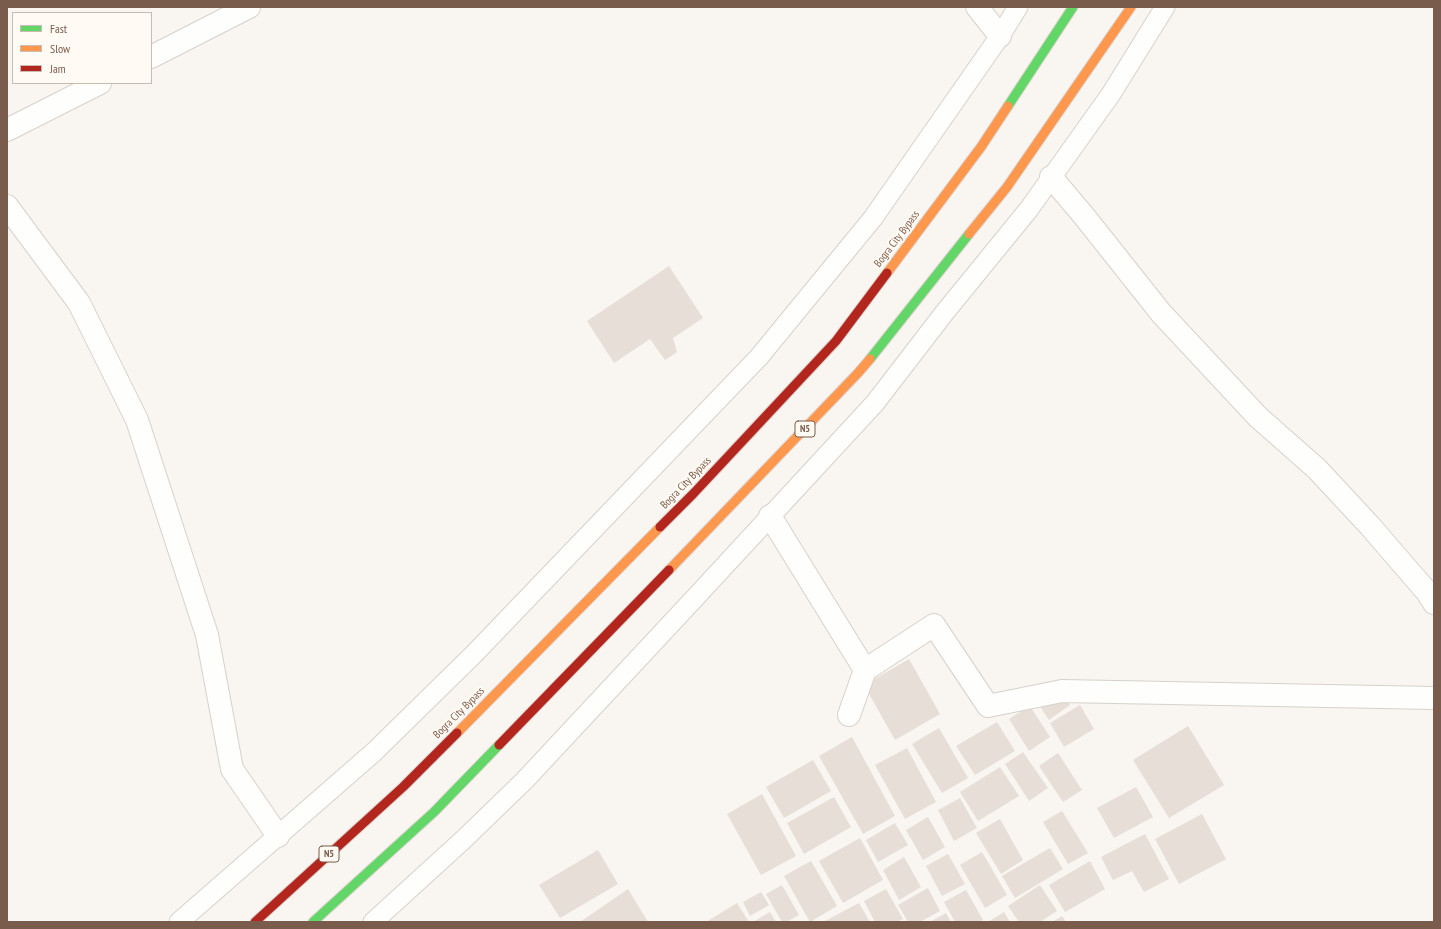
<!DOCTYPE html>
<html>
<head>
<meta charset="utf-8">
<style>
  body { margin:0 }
  #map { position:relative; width:1441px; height:929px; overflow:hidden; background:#f9f5f0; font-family:"PT Sans Narrow",sans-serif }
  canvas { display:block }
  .frame { position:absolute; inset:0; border:8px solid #7a5c4d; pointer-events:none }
  .legend { position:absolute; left:12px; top:12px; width:140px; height:72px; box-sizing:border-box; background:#fffaf3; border:1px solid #cabbb1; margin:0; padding:5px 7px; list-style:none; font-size:12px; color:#7a5c4d }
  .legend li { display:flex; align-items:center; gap:8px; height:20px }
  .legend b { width:20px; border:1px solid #cabbb1 }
</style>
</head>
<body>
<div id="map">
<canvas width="1441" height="929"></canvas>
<div class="frame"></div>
<ul class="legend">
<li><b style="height:5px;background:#63d668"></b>Fast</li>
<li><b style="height:5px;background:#ff974d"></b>Slow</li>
<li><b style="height:5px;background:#b3261e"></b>Jam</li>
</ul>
</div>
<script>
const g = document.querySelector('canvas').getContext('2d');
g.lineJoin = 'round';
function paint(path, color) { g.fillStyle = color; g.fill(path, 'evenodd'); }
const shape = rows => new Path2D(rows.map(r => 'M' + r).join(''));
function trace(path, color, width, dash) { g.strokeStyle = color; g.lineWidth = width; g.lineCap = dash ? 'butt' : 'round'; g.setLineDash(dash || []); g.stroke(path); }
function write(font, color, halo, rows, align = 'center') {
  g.font = font + ' "PT Sans Narrow",sans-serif'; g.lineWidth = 4; g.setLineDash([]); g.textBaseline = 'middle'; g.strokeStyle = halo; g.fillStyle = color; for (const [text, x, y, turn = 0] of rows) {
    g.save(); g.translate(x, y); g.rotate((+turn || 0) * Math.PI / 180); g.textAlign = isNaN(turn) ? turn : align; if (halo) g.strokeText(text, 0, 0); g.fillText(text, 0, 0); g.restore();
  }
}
paint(shape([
  [669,266,703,318,673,338,677,352,665,360,650,339,614,363,587,321],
  [909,659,940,714,895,740,864,685],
  [1062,693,1070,705,1049,720,1041,708],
  [1080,705,1094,729,1064,747,1050,723],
  [1030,706,1050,737,1029,751,1009,719],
  [997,722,1015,751,975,775,956,746],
  [1188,726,1224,785,1169,818,1133,760],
  [939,728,968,778,942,793,912,744],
  [852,737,895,816,863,834,819,756],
  [907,748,936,802,905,819,875,765],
  [1023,752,1048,788,1029,801,1005,764],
  [1058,753,1082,790,1063,802,1039,766],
  [813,760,831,791,784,818,766,787],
  [1000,767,1019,796,978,821,960,792],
  [1136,787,1153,817,1114,838,1097,808],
  [762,794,796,856,761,875,727,814],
  [834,797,851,827,804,854,787,823],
  [960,798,977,828,954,841,938,810],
  [1062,811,1088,853,1068,864,1043,822],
  [1202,814,1226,859,1179,884,1155,839],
  [928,817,945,847,923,860,906,830],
  [1000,819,1023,860,1001,874,976,833],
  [895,823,908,845,878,862,866,840],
  [1145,834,1169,879,1144,892,1132,871,1113,880,1101,857],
  [860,838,883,880,843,903,819,861],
  [1050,848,1063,869,1015,898,1002,876],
  [598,850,618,884,560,918,539,885],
  [982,852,1007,895,985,908,960,865],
  [948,854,965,884,942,896,926,866],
  [904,857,921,887,899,900,883,870],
  [811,861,837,906,810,922,784,876],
  [1090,861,1105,889,1065,912,1049,885],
  [782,885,799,915,786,922,782,922,766,894],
  [1040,885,1057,911,1040,922,1019,922,1008,906],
  [928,888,940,911,920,922,908,922,898,905],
  [628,889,648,922,580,922],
  [886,889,903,919,897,922,875,922,864,901],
  [966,890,983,920,980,922,955,922,944,902],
  [761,892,769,905,750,916,743,902],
  [737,903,749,922,706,922],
  [859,903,870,922,823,922],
  [770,912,776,922,753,922],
  [1004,912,1010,922,988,922],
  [946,913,951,922,930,922],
  [1062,916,1066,922,1052,922]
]), '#e6ded7');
const lane = shape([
  [179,922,374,752,474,654,759,357,873,218,1000,36,1018,7],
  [373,922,463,840,524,781,692,601,875,403,945,312,1029,209,1111,94,1165,7]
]);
const street = shape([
  [977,7,1000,36],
  [151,57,249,7],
  [7,130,100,83],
  [1051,177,1084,216,1161,313,1258,417,1317,469,1370,526,1427,592,1434,603],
  [7,206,79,303,137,420,207,635,232,769,278,836],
  [770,516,865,670,934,625,988,706,1062,691,1434,698],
  [849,715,865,670]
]);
const fast = shape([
  [1008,106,1073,7],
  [870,359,969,234],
  [313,922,434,812,499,745]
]);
const slow = shape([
  [969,234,1007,187,1131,7],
  [887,273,981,147,1008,106],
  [669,570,858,373,870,359],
  [457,733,660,527]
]);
const jam = shape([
  [660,527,693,494,836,341,887,273],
  [499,745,669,570],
  [255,922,403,787,457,733]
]);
trace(lane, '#d7d1cb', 21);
trace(street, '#d7d1cb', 24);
trace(fast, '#dad1cc', 11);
trace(slow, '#dad1cc', 11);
trace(jam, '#dad1cc', 11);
trace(lane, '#fefefd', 19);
trace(street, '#fefefd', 22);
trace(fast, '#63d668', 9);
trace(slow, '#ff974d', 9);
trace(jam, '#b3261e', 9);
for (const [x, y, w] of [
  [805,429,20],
  [329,854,20]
]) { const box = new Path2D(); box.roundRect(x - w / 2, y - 8, w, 16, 3); g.fillStyle = '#fffaf3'; g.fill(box); trace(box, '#7a5c4d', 1); }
write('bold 10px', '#7a5c4d', null, [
  ["N5",805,429],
  ["N5",329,854]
]);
write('11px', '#7a5c4d', '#fffaf3', [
  ["Bogra City Bypass",897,239,-53],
  ["Bogra City Bypass",686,483,-46],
  ["Bogra City Bypass",459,713,-45]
]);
</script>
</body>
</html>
